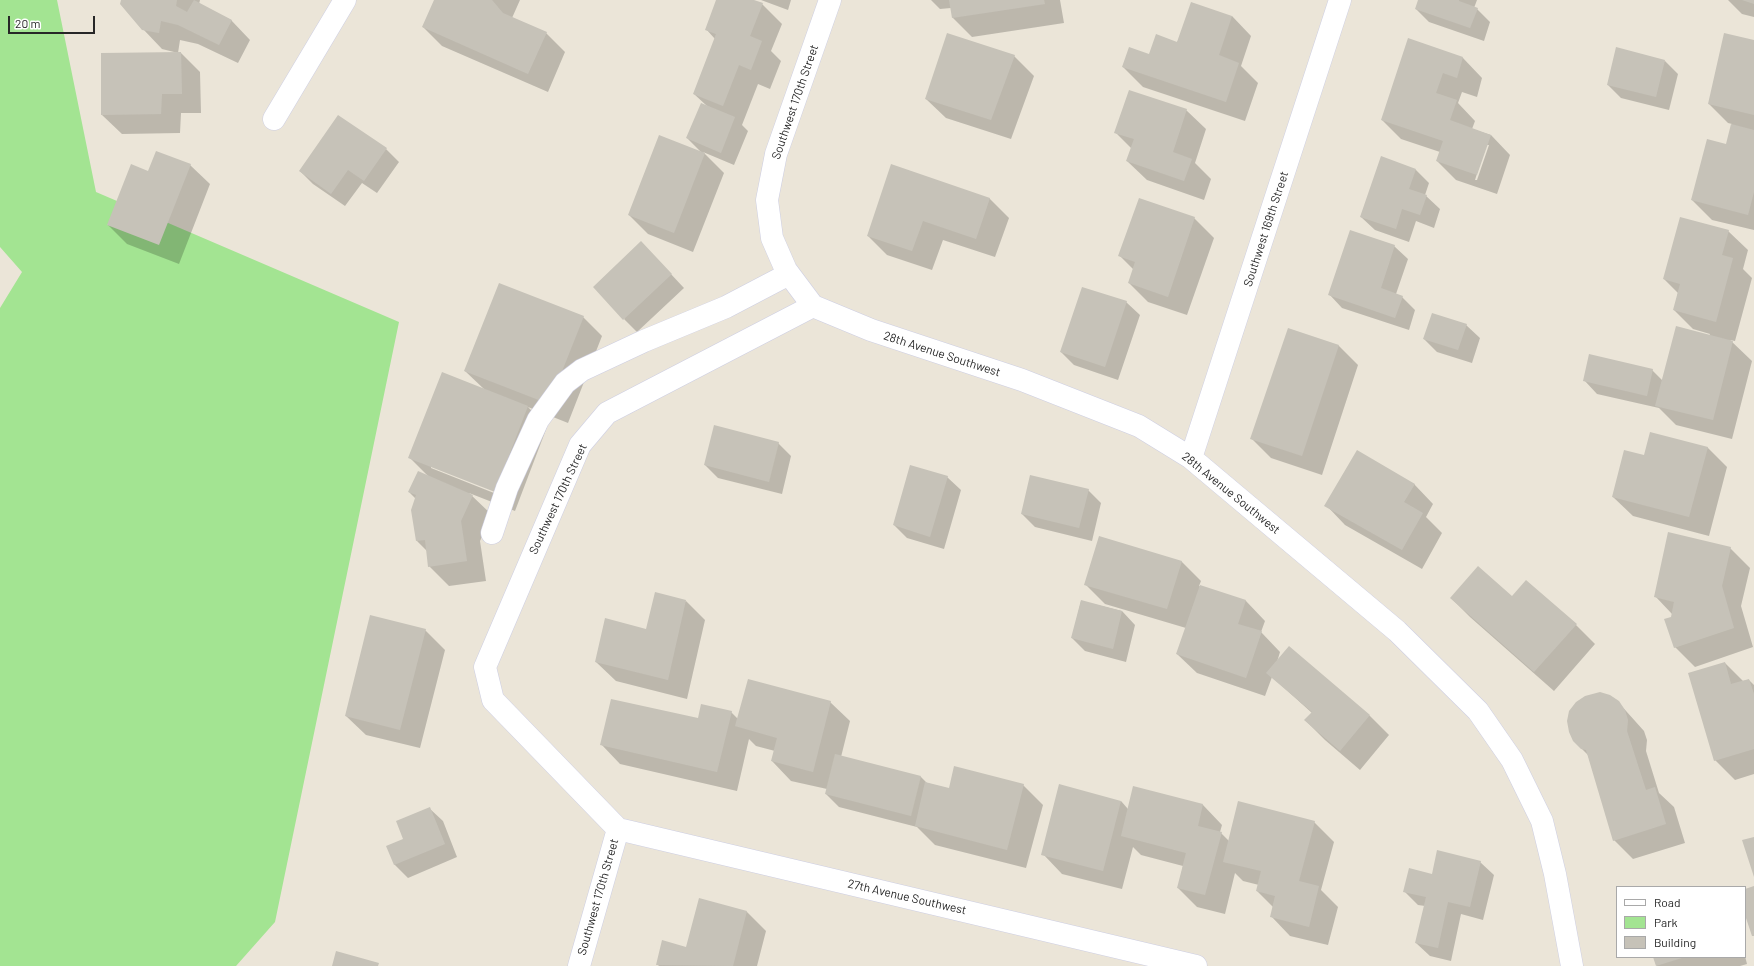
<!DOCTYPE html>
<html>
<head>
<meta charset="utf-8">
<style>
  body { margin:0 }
  #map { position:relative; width:1754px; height:966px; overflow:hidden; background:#ebe5d8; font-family:Barlow,sans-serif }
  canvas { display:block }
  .legend { position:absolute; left:1616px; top:886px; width:130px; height:72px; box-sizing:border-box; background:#fff; border:1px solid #a9a9a9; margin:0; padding:5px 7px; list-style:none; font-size:12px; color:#272727 }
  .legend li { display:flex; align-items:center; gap:8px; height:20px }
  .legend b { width:20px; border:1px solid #a9a9a9 }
  .scale { position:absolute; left:8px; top:16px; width:87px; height:18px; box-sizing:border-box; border:2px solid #272727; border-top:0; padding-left:5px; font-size:12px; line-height:14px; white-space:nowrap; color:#272727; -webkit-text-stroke:3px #fff; paint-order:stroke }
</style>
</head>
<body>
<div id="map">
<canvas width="1754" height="966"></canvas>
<ul class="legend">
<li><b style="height:5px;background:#fff"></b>Road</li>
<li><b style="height:11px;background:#a3e492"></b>Park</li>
<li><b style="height:11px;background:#c6c2b8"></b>Building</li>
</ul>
<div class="scale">20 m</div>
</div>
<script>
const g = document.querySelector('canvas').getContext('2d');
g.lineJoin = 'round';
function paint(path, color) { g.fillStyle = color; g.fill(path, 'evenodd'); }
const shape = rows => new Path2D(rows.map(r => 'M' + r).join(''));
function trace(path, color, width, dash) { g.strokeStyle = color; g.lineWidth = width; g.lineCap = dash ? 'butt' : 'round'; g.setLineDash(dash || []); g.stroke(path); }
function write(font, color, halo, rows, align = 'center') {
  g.font = font + ' Barlow,sans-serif'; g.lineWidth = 3; g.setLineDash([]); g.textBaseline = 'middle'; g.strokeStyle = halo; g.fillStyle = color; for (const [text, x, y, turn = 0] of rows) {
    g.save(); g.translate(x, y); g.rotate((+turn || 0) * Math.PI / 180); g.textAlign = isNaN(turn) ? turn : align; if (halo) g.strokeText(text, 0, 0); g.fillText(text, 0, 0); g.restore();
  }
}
paint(shape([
  [0,0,57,0,96,192,399,322,275,922,236,966,0,966,0,308,22,272,0,247]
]), '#a3e492');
paint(shape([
  [122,0,200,0,199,4,231,20,250,40,238,63,198,44,180,40,178,53,162,49,143,29],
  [435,0,520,0,512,18,546,33,565,52,548,92,442,46,423,27],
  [717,0,752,0,762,4,782,24,771,51,781,61,770,89,758,84,742,125,748,131,734,165,703,152,724,173,693,252,648,234,629,215,702,153,687,138,707,106,694,94,715,39,706,29],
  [761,0,791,0,788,10],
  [931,0,1060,0,1064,23,972,37,953,18,951,8,940,9],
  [1419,0,1477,0,1474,8,1477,9,1490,22,1484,41,1429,22,1416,9],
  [1728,0,1754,0,1754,17,1742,14],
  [1232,16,1251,36,1241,66,1258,83,1245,121,1143,87,1123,67],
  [1409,40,1463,58,1482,78,1477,97,1462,92,1458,103,1475,121,1472,129,1491,135,1510,155,1497,194,1456,180,1437,161,1440,152,1401,139,1382,120],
  [1486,145,1489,145,1477,180,1475,180],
  [1754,41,1754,230,1712,220,1692,200,1727,145,1732,124,1728,123,1709,104],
  [181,53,200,72,201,113,181,113,180,133,122,134,102,115],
  [1014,56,1034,76,1011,139,946,118,926,99],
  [1665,61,1678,74,1669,110,1621,98,1608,85],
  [1186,110,1206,129,1195,163,1211,179,1204,200,1147,180,1127,161,1132,149,1115,132],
  [386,149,399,162,377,193,362,183,345,206,313,184,300,171],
  [1382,158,1416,170,1429,183,1425,195,1440,209,1434,228,1416,221,1409,242,1375,230,1361,217],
  [190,165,210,184,179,264,127,244,108,225,149,172],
  [989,198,1009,218,995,257,943,240,932,270,887,255,868,236],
  [1194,218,1214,238,1187,315,1148,302,1129,283,1134,270,1119,255],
  [1728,231,1748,250,1743,269,1752,278,1735,341,1730,340,1752,361,1732,439,1676,425,1659,408,1597,394,1584,380,1652,370,1663,381,1709,336,1710,334,1693,329,1674,310,1678,293,1664,279],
  [1394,246,1408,259,1396,294,1402,297,1415,310,1409,330,1342,308,1329,294],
  [654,256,684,288,637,332,624,319],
  [1126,302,1140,315,1118,380,1074,365,1061,352],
  [583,317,602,336,568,423,528,407,547,427,515,511,469,493,492,515,480,541,486,581,449,586,429,566,427,551,417,541,416,499,409,492,428,476,409,457,485,390,465,371],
  [431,466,500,493,499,495,431,468],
  [1466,325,1480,338,1472,363,1437,352,1424,339],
  [1289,329,1339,346,1358,365,1322,475,1271,458,1252,439],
  [778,443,791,456,782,494,718,478,705,465],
  [1707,447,1727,467,1709,536,1633,516,1613,497,1644,456],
  [947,477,961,490,944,549,907,538,894,525],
  [1414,484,1433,504,1426,517,1442,533,1422,569,1345,525,1326,505],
  [1088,490,1101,503,1092,541,1035,527,1022,514],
  [1730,548,1750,568,1741,606,1753,647,1695,667,1675,647,1672,614,1655,596],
  [1181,561,1201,581,1199,586,1246,601,1265,621,1261,632,1280,652,1277,662,1289,648,1370,716,1389,735,1360,770,1325,740,1305,720,1312,713,1272,677,1265,696,1197,673,1177,654,1186,628,1105,604,1085,584],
  [1512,597,1576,625,1595,644,1554,691,1470,617,1451,598],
  [686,601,705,620,687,699,616,681,596,662,647,630],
  [1081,601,1122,611,1135,625,1126,662,1085,651,1072,638],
  [425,630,445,650,420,748,366,735,346,716],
  [1725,663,1743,681,1749,680,1754,685,1754,774,1735,780,1715,760],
  [830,702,850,721,841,757,921,777,927,783,950,789,1023,785,1043,805,1026,868,935,845,917,827,839,807,826,794,827,789,791,781,772,761,775,751,756,746,749,739,737,791,620,764,601,744,731,712,738,719],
  [1618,702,1644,731,1647,740,1646,751,1659,793,1674,807,1685,843,1633,859,1614,840,1588,755,1574,741],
  [1134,787,1203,805,1222,825,1220,832,1229,841,1314,822,1334,842,1321,890,1338,907,1328,945,1290,936,1271,916,1273,907,1257,891,1259,885,1243,881,1235,873,1225,914,1197,907,1178,888,1183,866,1141,855,1133,847,1122,889,1062,874,1043,854,1121,801,1128,809],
  [429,808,443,821,457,857,408,878,394,864,404,840],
  [1480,862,1494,875,1483,920,1461,914,1451,961,1430,956,1416,943,1425,906,1418,905,1405,892,1432,875],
  [700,899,747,912,766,931,757,966,659,966,657,964,687,948],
  [1745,956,1747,964,1740,966,1657,966,1654,957]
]), '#0003');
paint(shape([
  [121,0,177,0,176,6,187,12,194,0,232,20,219,45,178,25,161,21,159,33,142,30,120,4],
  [434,0,492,0,503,13,547,32,528,74,422,27],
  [716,0,754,0,763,3,750,36,762,41,751,70,739,65,723,106,693,94,716,34,705,30],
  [949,0,1044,0,1045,4,952,18],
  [1418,0,1459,0,1459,1,1478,8,1470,28,1415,9],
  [1742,0,1754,0,1754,4],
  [1191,2,1232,16,1219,55,1239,63,1226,102,1122,67,1129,47,1149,54,1156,34,1177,42],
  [947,33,1015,55,991,120,925,99],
  [1724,33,1754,40,1754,115,1708,104],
  [1408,38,1463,57,1457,78,1443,73,1436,93,1457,100,1450,120,1491,135,1477,175,1436,161,1443,141,1381,120],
  [1616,47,1665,60,1656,97,1607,85],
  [181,52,182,94,162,94,161,114,101,115,101,53],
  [1129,90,1187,109,1173,152,1192,159,1184,181,1126,161,1134,139,1114,133],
  [701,103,735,117,721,153,686,138],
  [338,115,387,148,364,181,348,170,331,194,299,171],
  [1731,124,1754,130,1754,192,1748,215,1691,200,1707,139,1726,144],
  [659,135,705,153,674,233,628,215],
  [156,151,191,164,159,245,107,225,131,164,148,171],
  [1381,156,1416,169,1409,189,1427,195,1420,215,1402,209,1396,229,1360,217],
  [891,164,990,198,976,239,923,221,912,251,867,236],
  [1139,198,1195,217,1168,297,1128,283,1135,262,1118,256],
  [1680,217,1729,230,1722,255,1733,258,1716,322,1673,310,1680,284,1663,279],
  [1350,230,1395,245,1381,288,1403,296,1395,318,1328,295],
  [641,241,672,274,623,320,593,287],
  [499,283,584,316,549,404,464,371],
  [1082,287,1127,301,1105,367,1060,352],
  [1432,313,1467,324,1458,350,1423,339],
  [1676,326,1733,341,1713,420,1655,406],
  [1288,328,1339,345,1302,456,1250,439],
  [1589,354,1653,369,1647,396,1583,381],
  [442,372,528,406,495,492,408,458],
  [714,425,779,442,769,482,704,465],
  [1650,432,1708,447,1689,517,1612,497,1624,450,1644,455],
  [1357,450,1415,484,1404,502,1423,513,1402,550,1324,506],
  [910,465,948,476,930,537,893,525],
  [418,471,473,495,461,521,467,561,428,567,425,540,416,541,411,510,416,495,408,492],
  [1030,475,1089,489,1079,528,1021,514],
  [1668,532,1731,547,1722,586,1734,628,1674,648,1664,619,1671,617,1674,602,1654,597],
  [1099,536,1182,561,1167,609,1084,585],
  [1478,566,1512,596,1526,580,1577,624,1534,672,1450,598],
  [1200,585,1246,600,1238,624,1262,631,1246,678,1176,654],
  [655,592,686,600,668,680,595,662,605,618,646,629],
  [1081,600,1122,611,1113,649,1071,638],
  [370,615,426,629,400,730,345,716],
  [1289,646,1370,715,1340,751,1304,720,1312,712,1266,673],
  [1725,662,1731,684,1749,679,1754,694,1754,749,1714,761,1688,673],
  [748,679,831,701,813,772,771,761,777,738,735,726],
  [1600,692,1610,695,1619,701,1625,710,1628,720,1627,731,1646,790,1655,787,1666,824,1613,841,1586,750,1581,749,1573,741,1569,732,1567,721,1569,711,1576,702,1585,696],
  [611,699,698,718,701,704,732,711,717,772,600,745],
  [835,754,921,776,911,816,825,794],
  [954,766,1024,784,1007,850,915,826,925,782,949,788],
  [1059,784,1121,801,1103,871,1041,855],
  [1133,786,1203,804,1198,826,1222,832,1205,895,1177,888,1186,853,1121,836],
  [1238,801,1315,821,1299,881,1319,886,1309,927,1270,917,1275,896,1256,891,1261,871,1223,862],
  [430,807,445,844,394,865,386,846,403,839,396,821],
  [1754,837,1754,877,1742,840],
  [1437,850,1481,861,1470,907,1448,902,1438,948,1415,943,1426,897,1403,892,1409,868,1432,874],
  [1754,886,1754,936,1752,936,1745,915,1745,889],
  [699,898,747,911,733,966,656,965,662,940,686,947],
  [336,951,379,963,378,966,332,966],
  [1653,957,1685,957,1656,966]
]), '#c6c2b8');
const minor = shape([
  [274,119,345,0],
  [813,306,871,330,1022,380,1139,426,1191,458,1397,631,1478,711,1512,760,1542,821,1555,874,1572,966],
  [813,306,786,270,772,238,767,200,776,154,830,0],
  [1191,458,1340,0],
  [492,533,507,488,538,420,565,383,582,370,644,341,726,307,789,274],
  [618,829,1196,966],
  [579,966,618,829,493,700,485,667,580,445,607,413,813,306]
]);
trace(minor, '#cdcee2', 23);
trace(minor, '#fff', 22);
write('12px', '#272727', '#fff', [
  ["Southwest 170th Street",795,102,-71],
  ["Southwest 169th Street",1266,229,-72],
  ["28th Avenue Southwest",942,354,18],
  ["28th Avenue Southwest",1231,493,39],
  ["Southwest 170th Street",558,499,-65],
  ["Southwest 170th Street",598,897,-74],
  ["27th Avenue Southwest",907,897,13]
]);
</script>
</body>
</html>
